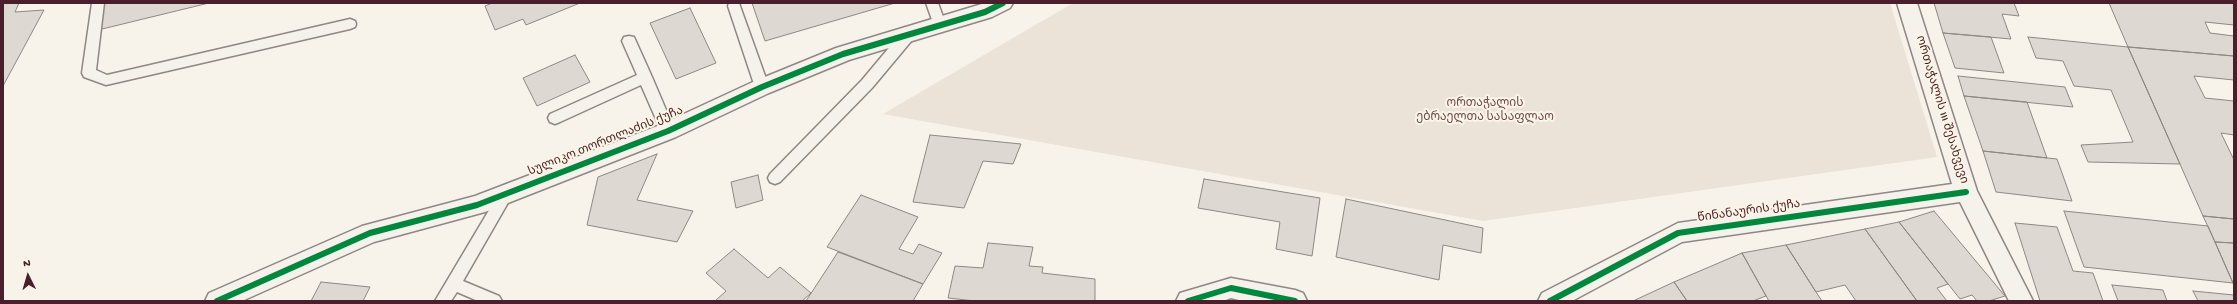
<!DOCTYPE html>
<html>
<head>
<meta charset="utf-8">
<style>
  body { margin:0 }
  #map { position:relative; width:2237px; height:304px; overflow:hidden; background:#f7f3ea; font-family:"Gochi Hand",sans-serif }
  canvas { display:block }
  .frame { position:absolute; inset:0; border:4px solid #4a1f2b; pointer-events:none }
  .north { position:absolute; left:8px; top:256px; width:40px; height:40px; -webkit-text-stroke:3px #fcf5e5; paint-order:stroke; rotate:355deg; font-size:11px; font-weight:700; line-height:16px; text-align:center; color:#4a1f2b }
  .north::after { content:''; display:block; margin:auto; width:14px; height:18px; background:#4a1f2b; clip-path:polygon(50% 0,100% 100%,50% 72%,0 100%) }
</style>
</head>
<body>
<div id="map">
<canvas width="2237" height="304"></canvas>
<div class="frame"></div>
<div class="north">N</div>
</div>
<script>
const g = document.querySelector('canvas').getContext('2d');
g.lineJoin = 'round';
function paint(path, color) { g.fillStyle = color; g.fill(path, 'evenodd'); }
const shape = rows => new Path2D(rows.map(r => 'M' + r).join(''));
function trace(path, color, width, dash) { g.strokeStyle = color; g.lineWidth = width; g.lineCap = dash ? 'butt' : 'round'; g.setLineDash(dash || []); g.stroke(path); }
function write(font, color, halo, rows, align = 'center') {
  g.font = font + ' "Gochi Hand","Noto Sans Georgian",sans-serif'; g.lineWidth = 4; g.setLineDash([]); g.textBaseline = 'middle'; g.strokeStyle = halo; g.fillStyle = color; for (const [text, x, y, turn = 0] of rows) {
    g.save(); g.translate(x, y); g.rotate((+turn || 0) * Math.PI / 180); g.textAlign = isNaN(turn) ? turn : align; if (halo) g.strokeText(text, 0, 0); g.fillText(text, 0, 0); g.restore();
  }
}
paint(shape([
  [1073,3,1890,3,1937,157,1483,221,883,114]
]), '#ebe2d8');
const building = shape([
  [3,3,19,3,15,12,44,10,3,86,3,3],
  [101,3,209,3,98,30,101,3],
  [492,3,580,3,526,25,523,19,495,30,485,6,492,3],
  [752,3,895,3,765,41,752,3],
  [1934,3,2014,3,2019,16,2002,14,2011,39,1943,33,1934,3],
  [2109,3,2234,3,2234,25,2205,22,2210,33,2234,36,2234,56,2128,47,2109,3],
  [690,8,716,63,676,79,650,23,690,8],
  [1943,33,1991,37,2004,73,1955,68,1943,33],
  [2028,37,2128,47,2180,164,2088,162,2081,145,2133,142,2111,90,2074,86,2063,61,2036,58,2028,37],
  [2128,47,2234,56,2234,80,2194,76,2205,98,2234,101,2234,135,2221,133,2234,160,2234,219,2203,216,2128,47],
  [575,55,590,82,537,106,523,78,575,55],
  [1958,76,2065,87,2073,107,1964,96,1958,76],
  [1964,96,2027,102,2047,158,1983,151,1964,96],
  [930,135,1021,144,1013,164,983,161,964,208,913,202,930,135],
  [1983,151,2057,159,2072,201,1996,192,1983,151],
  [657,154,637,200,693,211,677,242,587,225,598,177,657,154],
  [758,175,763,200,736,208,731,182,758,175],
  [1204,179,1320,198,1312,256,1276,249,1280,222,1198,208,1204,179],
  [861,195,918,217,899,249,913,254,919,244,942,253,923,284,827,247,861,195],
  [1346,199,1483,228,1481,253,1443,245,1439,280,1336,257,1346,199],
  [1934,211,2005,296,1989,301,1977,301,1972,295,1960,299,1899,222,1934,211],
  [2064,211,2208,226,2233,283,2084,267,2064,211],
  [2203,216,2234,219,2234,243,2215,242,2203,216],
  [1899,222,1948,284,1937,288,1947,301,1917,301,1865,229,1899,222],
  [2015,223,2057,227,2073,271,2093,273,2103,301,2040,301,2015,223],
  [1865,229,1917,301,1856,301,1845,285,1816,292,1786,245,1865,229],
  [2215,242,2234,243,2234,286,2233,283,2215,242],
  [988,243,1033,247,1029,266,1043,267,1042,273,1095,279,1095,301,975,301,948,298,955,266,983,268,988,243],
  [1786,245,1816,292,1822,301,1769,301,1742,253,1786,245],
  [734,249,768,278,780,267,811,293,802,301,715,301,726,291,706,273,734,249],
  [838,252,923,284,913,301,806,301,838,252],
  [1742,253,1766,296,1753,301,1687,301,1674,282,1742,253],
  [321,282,370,287,363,301,311,301,321,282],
  [1674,282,1687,301,1633,301,1674,282],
  [2112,285,2163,290,2167,301,2118,301,2112,285],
  [2193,291,2234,295,2234,301,2198,301,2193,291]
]);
paint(building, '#ddd8d2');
trace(building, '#908684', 1);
const lane = shape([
  [92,3,104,3,96,70,107,75,350,19,355,21,356,24,355,27,350,29,106,85,84,77,82,73,92,3],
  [729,3,739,3,740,6,769,87,767,91,762,92,757,91,755,87,728,6,729,3],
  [926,3,938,3,946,25,945,28,935,28,926,3],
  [908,30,913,31,915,35,913,39,872,88,780,182,775,184,770,182,768,178,770,174,862,80,903,31,908,30],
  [629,36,634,37,652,77,675,131,673,135,668,137,663,135,641,85,560,122,555,124,550,122,548,118,550,114,637,75,622,41,624,37,629,36],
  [506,188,511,190,513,194,463,281,499,296,502,301,478,301,457,292,451,301,435,301,501,190,506,188]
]);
const street = shape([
  [985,3,1013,3,1010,8,992,17,849,60,769,93,676,137,485,212,374,242,242,301,205,301,209,293,362,226,475,196,660,125,755,81,836,48,985,3],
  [1897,3,1917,3,1977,191,2033,301,2009,301,1960,202,1682,242,1572,301,1538,301,1542,293,1678,223,1952,184,1897,3],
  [1231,278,1295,290,1303,293,1307,301,1243,301,1231,298,1223,301,1176,301,1180,293,1231,278]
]);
trace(lane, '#908684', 3);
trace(street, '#908684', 3);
paint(lane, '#f5f2ec');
paint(street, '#f5f2ec');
trace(shape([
  [217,301,370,233,477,205,668,131,762,87,843,54,985,12,1003,3],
  [1188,301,1231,288,1295,301],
  [1550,301,1678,233,1966,192]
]), '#00873e', 6);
write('12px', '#704c53', '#fcf5e5', [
  ["ორთაჭალის",1485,104],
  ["ებრაელთა სასაფლაო",1485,118]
]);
write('12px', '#4a1f2b', '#fcf5e5', [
  ["ორთაჭალის III შესახვევი",1941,110,73],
  ["სულიკო თორთლაძის ქუჩა",606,142,-22],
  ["წინანაურის ქუჩა",1749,212,-8]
]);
</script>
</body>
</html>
